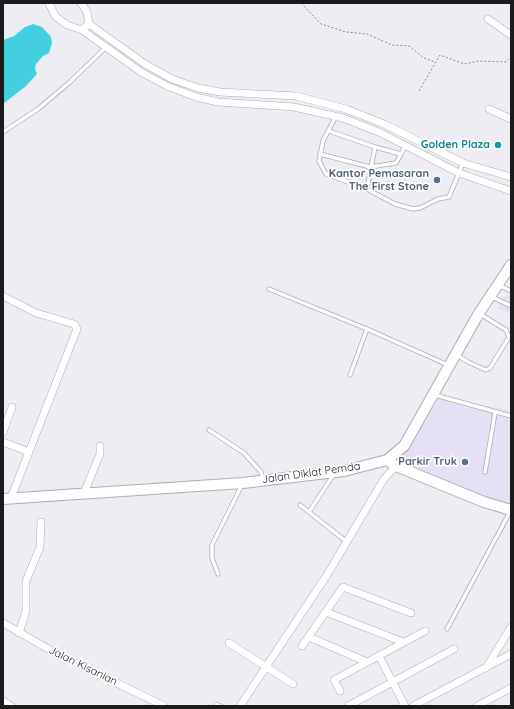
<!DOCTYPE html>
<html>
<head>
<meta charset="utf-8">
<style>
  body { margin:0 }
  #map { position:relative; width:514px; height:709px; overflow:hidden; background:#ededf3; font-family:Quicksand,sans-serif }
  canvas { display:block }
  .frame { position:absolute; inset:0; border:4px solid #1b1b1d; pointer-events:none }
</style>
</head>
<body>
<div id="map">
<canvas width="514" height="709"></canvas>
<div class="frame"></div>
</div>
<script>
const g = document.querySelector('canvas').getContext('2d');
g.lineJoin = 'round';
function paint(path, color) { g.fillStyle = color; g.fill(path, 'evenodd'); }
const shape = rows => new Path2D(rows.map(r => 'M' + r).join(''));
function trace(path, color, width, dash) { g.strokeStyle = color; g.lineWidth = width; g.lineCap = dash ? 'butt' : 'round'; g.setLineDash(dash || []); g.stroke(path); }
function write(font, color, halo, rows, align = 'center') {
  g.font = font + ' Quicksand,sans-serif'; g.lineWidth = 3.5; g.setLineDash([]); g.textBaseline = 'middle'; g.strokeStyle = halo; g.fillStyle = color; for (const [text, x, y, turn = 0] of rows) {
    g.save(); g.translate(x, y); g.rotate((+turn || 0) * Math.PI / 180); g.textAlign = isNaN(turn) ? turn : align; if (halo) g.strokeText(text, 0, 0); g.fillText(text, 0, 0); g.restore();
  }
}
paint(shape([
  [511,287,511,314,498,308],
  [440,397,511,411,511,507,399,463]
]), '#e5e0f6');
paint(shape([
  [33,24,42,27,51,37,52,43,49,53,43,56,36,64,35,69,37,74,26,86,3,104,3,40,14,36,25,27]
]), '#42d0e1');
const lane = shape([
  [336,116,323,141,319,161,326,174,367,189],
  [329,131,375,147,401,154,405,146],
  [3,132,38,109,70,82,106,47],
  [375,147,367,189,395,204,413,209,420,208,438,199,449,197,463,163],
  [320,154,370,167,396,163,401,154],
  [498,285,511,291],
  [269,289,367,329,448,365],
  [492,297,511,306],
  [457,355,468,362,486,370,490,368,509,337,506,330,480,314],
  [350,375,367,329],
  [435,395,511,416],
  [209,430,244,453,261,472,263,479],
  [485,472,495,413],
  [300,505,347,542],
  [309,512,334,474],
  [218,574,212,558,212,545,242,485],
  [447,629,511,510],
  [216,704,221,706]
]);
const street = shape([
  [49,3,55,16,67,25,82,30,89,24,87,12,81,3],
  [488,19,511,35],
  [89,24,145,64,172,79,198,88,220,92,296,96,346,109,384,124,463,163,511,177],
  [82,30,141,72,167,86,196,97,218,102,294,107,343,118,381,133,459,173,511,191],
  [489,109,511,119],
  [3,296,36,313,74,324,77,329,11,498],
  [3,432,12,407],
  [3,442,29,452],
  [84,493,100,454,100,446],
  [326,612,403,642],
  [3,623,59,655,164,706],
  [19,633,26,611,26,581,40,547,41,522],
  [309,637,367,662],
  [229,643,293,684],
  [302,646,343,587,411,613],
  [379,656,405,706],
  [486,668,511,627],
  [340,691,334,680,425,631],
  [3,701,11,706],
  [240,706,327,575,384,479,396,466],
  [348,706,454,649],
  [413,706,511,654],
  [477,706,511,688]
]);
const secondary = shape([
  [387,460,396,466,484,502,511,510],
  [3,499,243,483,344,471,387,460,404,446,479,313,511,265]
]);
trace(lane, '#acacb2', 5);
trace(street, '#acacb2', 8);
trace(secondary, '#acacb2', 12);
trace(shape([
  [301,3,321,24,346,32,367,34,392,45,409,46,424,58,435,62],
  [419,91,440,55,464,64,478,61,506,62,511,56]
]), '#848488', 1, [2, 2]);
trace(lane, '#fff', 3.5);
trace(street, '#fff', 7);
trace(secondary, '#fff', 10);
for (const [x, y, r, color] of [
  [498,145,4,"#0f9aa8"],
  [437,180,4,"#5c6f8a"],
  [465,462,4,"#5c6f8a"]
]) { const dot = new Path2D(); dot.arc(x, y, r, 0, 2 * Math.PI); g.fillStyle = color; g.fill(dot); trace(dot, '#fff', 1.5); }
write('bold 11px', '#0d838f', '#fff', [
  ["Golden Plaza",490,145]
], 'right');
write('bold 11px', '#4e5e75', '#fff', [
  ["Kantor Pemasaran",429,174],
  ["The First Stone",429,187],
  ["Parkir Truk",457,462]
], 'right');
write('11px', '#1b1b1d', '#fff', [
  ["Jalan Diklat Pemda",311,473,-8],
  ["Jalan Kisanian",83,666,26]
]);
</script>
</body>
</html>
